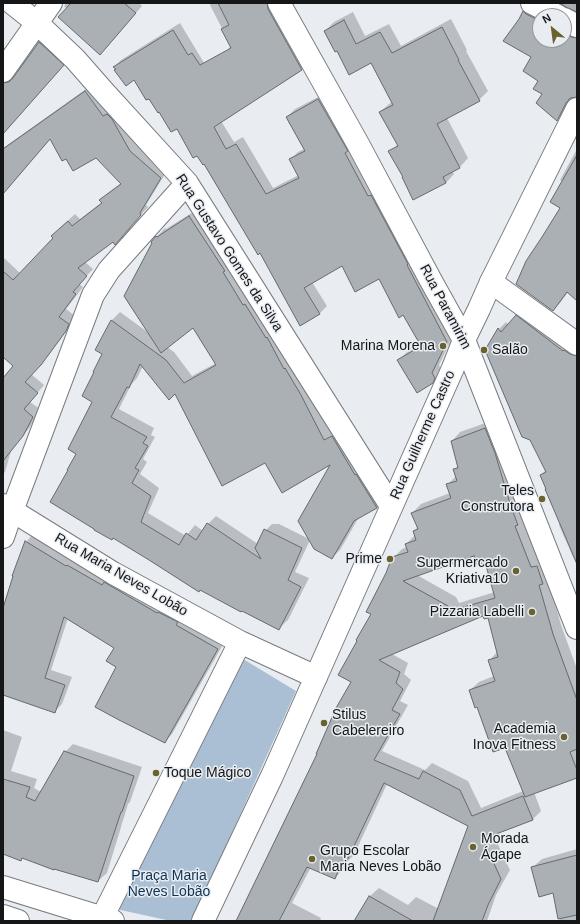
<!DOCTYPE html>
<html>
<head>
<meta charset="utf-8">
<style>
  body { margin:0 }
  #map { position:relative; width:580px; height:924px; overflow:hidden; background:#e9edf2; font-family:Helvetica,sans-serif }
  canvas { display:block }
  .frame { position:absolute; inset:0; border:4px solid #141617; pointer-events:none }
  .north { position:absolute; left:532px; top:8px; width:40px; height:40px; box-sizing:border-box; background:#e9edf2; border:1px solid #94979a; border-radius:50%; rotate:331deg; font-size:11px; font-weight:700; line-height:16px; text-align:center; color:#141617 }
  .north::after { content:''; display:block; margin:auto; width:14px; height:18px; background:#6b612e; clip-path:polygon(50% 0,100% 100%,50% 72%,0 100%) }
</style>
</head>
<body>
<div id="map">
<canvas width="580" height="924"></canvas>
<div class="frame"></div>
<div class="north">N</div>
</div>
<script>
const g = document.querySelector('canvas').getContext('2d');
g.lineJoin = 'round';
function paint(path, color) { g.fillStyle = color; g.fill(path, 'evenodd'); }
const shape = rows => new Path2D(rows.map(r => 'M' + r).join(''));
function trace(path, color, width, dash) { g.strokeStyle = color; g.lineWidth = width; g.lineCap = dash ? 'butt' : 'round'; g.setLineDash(dash || []); g.stroke(path); }
function write(font, color, halo, rows, align = 'center') {
  g.font = font + ' Helvetica,sans-serif'; g.lineWidth = 3; g.setLineDash([]); g.textBaseline = 'middle'; g.strokeStyle = halo; g.fillStyle = color; for (const [text, x, y, turn = 0] of rows) {
    g.save(); g.translate(x, y); g.rotate((+turn || 0) * Math.PI / 180); g.textAlign = isNaN(turn) ? turn : align; if (halo) g.strokeText(text, 0, 0); g.fillText(text, 0, 0); g.restore();
  }
}
paint(shape([
  [243,659,296,691,192,921,171,921,116,909]
]), '#aabfd4');
paint(shape([
  [67,3,139,3,142,6,107,47,64,6],
  [209,3,276,3,309,62,302,69,249,103,224,53,231,46],
  [531,5,540,16,540,40,564,40,564,21,577,29,577,96,572,97,564,113,557,120,543,94,532,56,524,12],
  [353,12,365,36,389,24,401,46,451,19,467,50,466,51,488,91,479,100,447,118,468,158,460,167,452,171,454,174,446,183,404,177,390,152,398,144,380,112,389,104,392,102,372,62,338,50,325,31,334,22],
  [180,23,233,111,221,121,234,142,243,137,273,188,299,175,291,159,298,152,304,149,287,117,295,109,326,93,453,336,439,365,442,370,440,375,432,383,399,360,406,353,421,344,403,314,379,278,342,265,312,282,327,306,320,313,261,252,204,163,177,128,160,110,134,79,114,67,121,60],
  [47,36,70,58,3,134,3,84,11,77,16,75,40,43],
  [93,84,167,171,146,205,148,207,122,236,114,240,85,262,93,269,79,284,83,287,66,309,75,316,73,322,48,356,31,374,44,385,30,402,40,409,30,427,11,451,5,472,3,474,3,380,14,366,3,356,3,257,21,274,55,238,60,228,75,214,80,219,102,202,101,200,108,193,121,183,97,156,66,157,51,138,3,193,3,148],
  [577,149,577,299,568,292,560,303,553,310,563,182,560,180],
  [198,209,385,499,377,507,359,517,340,550,332,558,310,540,295,572,309,578,288,620,279,628,150,559,77,453,93,401,103,354,96,350,112,320,120,312,149,333,153,243,152,242,165,228,166,229],
  [193,327,216,363,192,376,174,352,167,347],
  [143,366,175,393,265,462,333,462,309,539,279,524,272,524,263,533,258,544,216,516,208,524,203,531,195,525,186,536,148,513,159,488,140,474,147,462,143,459,155,437,151,435,154,428,119,409,131,385,137,378],
  [524,309,577,347,577,566,559,525,560,523,547,488,541,475,546,470,499,329,506,322,509,325],
  [494,420,548,577,561,625,577,669,577,777,534,792,541,811,532,820,493,834,510,870,496,895,487,921,356,921,370,896,379,888,408,905,416,897,439,909,469,825,387,784,354,855,346,863,343,869,335,878,311,867,292,903,321,918,320,921,237,921,352,681,372,614,393,558,402,549,407,547,406,544,415,535,414,531,418,527,412,513,421,504,450,493,447,485,456,476,454,470,459,465,452,441,460,432],
  [474,555,485,560,495,592,459,603,456,597,417,575],
  [484,615,488,617,497,652,489,661,494,676,479,682,470,690,477,706,505,746,523,791,481,808,468,781,432,763,425,770,382,751,408,705,400,701,411,680,404,674,408,663,392,654],
  [33,534,225,641,172,734,165,741,117,667,116,648,68,618,51,670,72,677,62,704,55,711,3,694,3,611,14,576,13,575,26,542],
  [3,730,22,737,11,771,37,779,34,788,41,792,65,752,73,744,142,767,130,802,128,804,107,873,98,881,23,858,21,860,3,853],
  [577,849,577,921,560,921,553,892,534,866,542,859]
]), '#0003');
const building = shape([
  [71,3,124,3,136,13,100,55,58,17,71,3],
  [218,3,267,3,268,9,302,70,214,127,226,149,236,144,266,194,299,178,289,159,305,151,286,117,318,99,348,151,345,153,368,196,371,195,408,264,407,265,447,342,432,373,435,378,433,383,417,393,397,360,421,346,403,315,399,318,379,279,355,292,342,266,304,288,320,314,300,326,260,253,258,255,204,164,203,165,197,156,193,158,177,129,171,132,159,112,158,113,149,99,146,100,134,80,126,86,114,70,116,69,113,67,173,30,188,55,192,53,200,65,231,48,221,29,229,25,218,3],
  [560,3,577,3,577,12,566,7,560,3],
  [523,11,526,14,540,21,540,40,564,40,564,33,571,37,577,38,577,97,570,98,566,103,557,121,536,103,542,94,533,89,538,81,523,71,531,57,503,41,519,19,523,11],
  [344,20,356,44,380,32,392,53,442,27,459,60,458,60,480,101,437,124,460,168,443,177,446,183,413,200,402,177,403,177,388,151,398,146,379,112,393,105,371,63,349,75,337,51,335,52,324,31,344,20],
  [39,42,64,65,3,134,3,83,9,82,13,78,39,42],
  [85,91,103,116,107,114,112,119,130,151,161,178,140,213,141,215,115,245,113,242,78,268,87,276,73,292,76,294,59,317,69,324,66,331,41,365,25,382,38,393,24,409,33,417,23,436,3,461,3,378,13,366,3,357,3,271,13,280,53,238,51,236,68,221,72,226,102,203,99,200,121,184,96,158,73,171,66,159,62,161,50,139,3,194,3,149,85,91],
  [577,155,577,301,567,292,553,311,516,284,526,261,542,237,560,208,550,202,577,155],
  [189,216,225,271,223,272,243,305,245,304,266,338,267,337,284,369,285,368,301,395,324,440,332,436,355,475,356,474,377,508,354,521,332,559,314,549,298,521,330,465,282,493,265,463,222,486,175,394,169,400,140,364,129,388,127,387,111,417,147,437,143,443,148,446,135,468,139,470,132,483,151,496,141,522,179,545,186,533,196,540,207,523,261,559,255,548,264,529,302,548,288,580,301,587,279,630,242,611,241,612,200,590,199,592,149,560,113,538,112,540,94,530,94,529,50,502,68,470,67,470,76,454,68,449,92,402,82,396,94,372,93,372,102,354,95,350,111,320,166,360,184,383,216,365,193,328,161,353,124,296,152,243,151,242,156,236,157,237,189,216],
  [516,315,563,351,564,350,570,354,577,356,577,564,545,489,546,489,540,475,546,472,530,440,522,437,485,350,498,328,501,332,516,315],
  [485,428,495,453,511,507,518,525,515,526,531,567,537,566,543,584,539,585,553,634,577,700,577,749,570,752,577,770,577,778,525,797,505,748,493,752,477,707,475,708,469,690,495,681,488,660,498,657,488,618,484,619,483,616,379,660,400,672,396,683,403,689,392,710,400,714,374,760,419,779,423,771,460,790,472,816,523,796,533,820,483,839,501,879,488,905,482,921,433,921,468,826,384,783,345,865,341,864,335,879,307,867,279,921,236,921,317,754,316,754,336,708,351,682,338,675,357,641,356,640,371,614,366,612,386,573,392,557,408,552,405,544,416,540,413,531,418,529,411,513,451,498,446,484,457,481,453,469,458,468,451,441,485,428],
  [474,556,477,565,485,562,495,598,450,611,448,606,403,581,474,556],
  [25,541,66,566,67,565,102,585,104,582,157,613,158,612,178,622,176,625,218,649,165,743,119,720,95,707,116,667,106,661,114,648,64,617,45,678,65,685,55,713,3,695,3,608,13,576,12,576,25,541],
  [64,751,134,776,122,812,121,812,98,882,54,869,54,870,22,858,21,861,3,854,3,779,30,787,26,797,35,801,64,751],
  [577,855,577,915,558,919,553,893,539,897,531,867,577,855],
  [369,896,413,921,354,921,369,896]
]);
paint(building, '#abb0b4');
trace(building, '#656a6e', 1);
const street = shape([
  [12,3,37,23,75,59,104,92,187,183,391,506],
  [532,3,558,16],
  [564,19,577,26],
  [3,71,51,3],
  [491,282,577,344],
  [3,505,113,573,240,642,316,677],
  [3,537,12,511,93,295,109,270,187,183],
  [102,918,240,642]
]);
const secondary = shape([
  [279,3,358,144,430,279,464,340,577,628],
  [3,887,113,921],
  [3,916,18,921],
  [203,921,272,776,453,368,464,340,479,309,491,282,577,109]
]);
trace(street, '#787c80', 24);
trace(secondary, '#787c80', 24);
trace(street, '#fff', 22);
trace(secondary, '#fff', 22);
for (const [x, y, r, color] of [
  [443,346,4,"#6b612e"],
  [484,350,4,"#6b612e"],
  [542,499,4,"#6b612e"],
  [390,559,4,"#6b612e"],
  [516,571,4,"#6b612e"],
  [532,612,4,"#6b612e"],
  [324,723,4,"#6b612e"],
  [564,737,4,"#6b612e"],
  [156,773,4,"#6b612e"],
  [473,847,4,"#6b612e"],
  [312,859,4,"#6b612e"]
]) { const dot = new Path2D(); dot.arc(x, y, r, 0, 2 * Math.PI); g.fillStyle = color; g.fill(dot); trace(dot, '#e9edf2', 1.5); }
write('14px', '#141617', '#e9edf2', [
  ["Rua Gustavo Gomes da Silva",229,253,57],
  ["Rua Paramirim",445,307,62],
  ["Rua Guilherme Castro",423,435,-66],
  ["Rua Maria Neves Lobão",121,575,30]
]);
write('14px', '#141617', '#e9edf2', [
  ["Marina Morena",435,346],
  ["Salão",492,350,"left"],
  ["Teles",534,491],
  ["Construtora",534,507],
  ["Prime",382,559],
  ["Supermercado",508,563],
  ["Kriativa10",508,579],
  ["Pizzaria Labelli",524,612],
  ["Stilus",332,715,"left"],
  ["Cabelereiro",332,731,"left"],
  ["Academia",556,729],
  ["Inova Fitness",556,745],
  ["Toque Mágico",164,773,"left"],
  ["Morada",481,839,"left"],
  ["Ágape",481,855,"left"],
  ["Grupo Escolar",320,851,"left"],
  ["Maria Neves Lobão",320,867,"left"]
], 'right');
write('14px', '#0c3253', '#e9edf2', [
  ["Praça Maria",169,876],
  ["Neves Lobão",169,892]
]);
</script>
</body>
</html>
